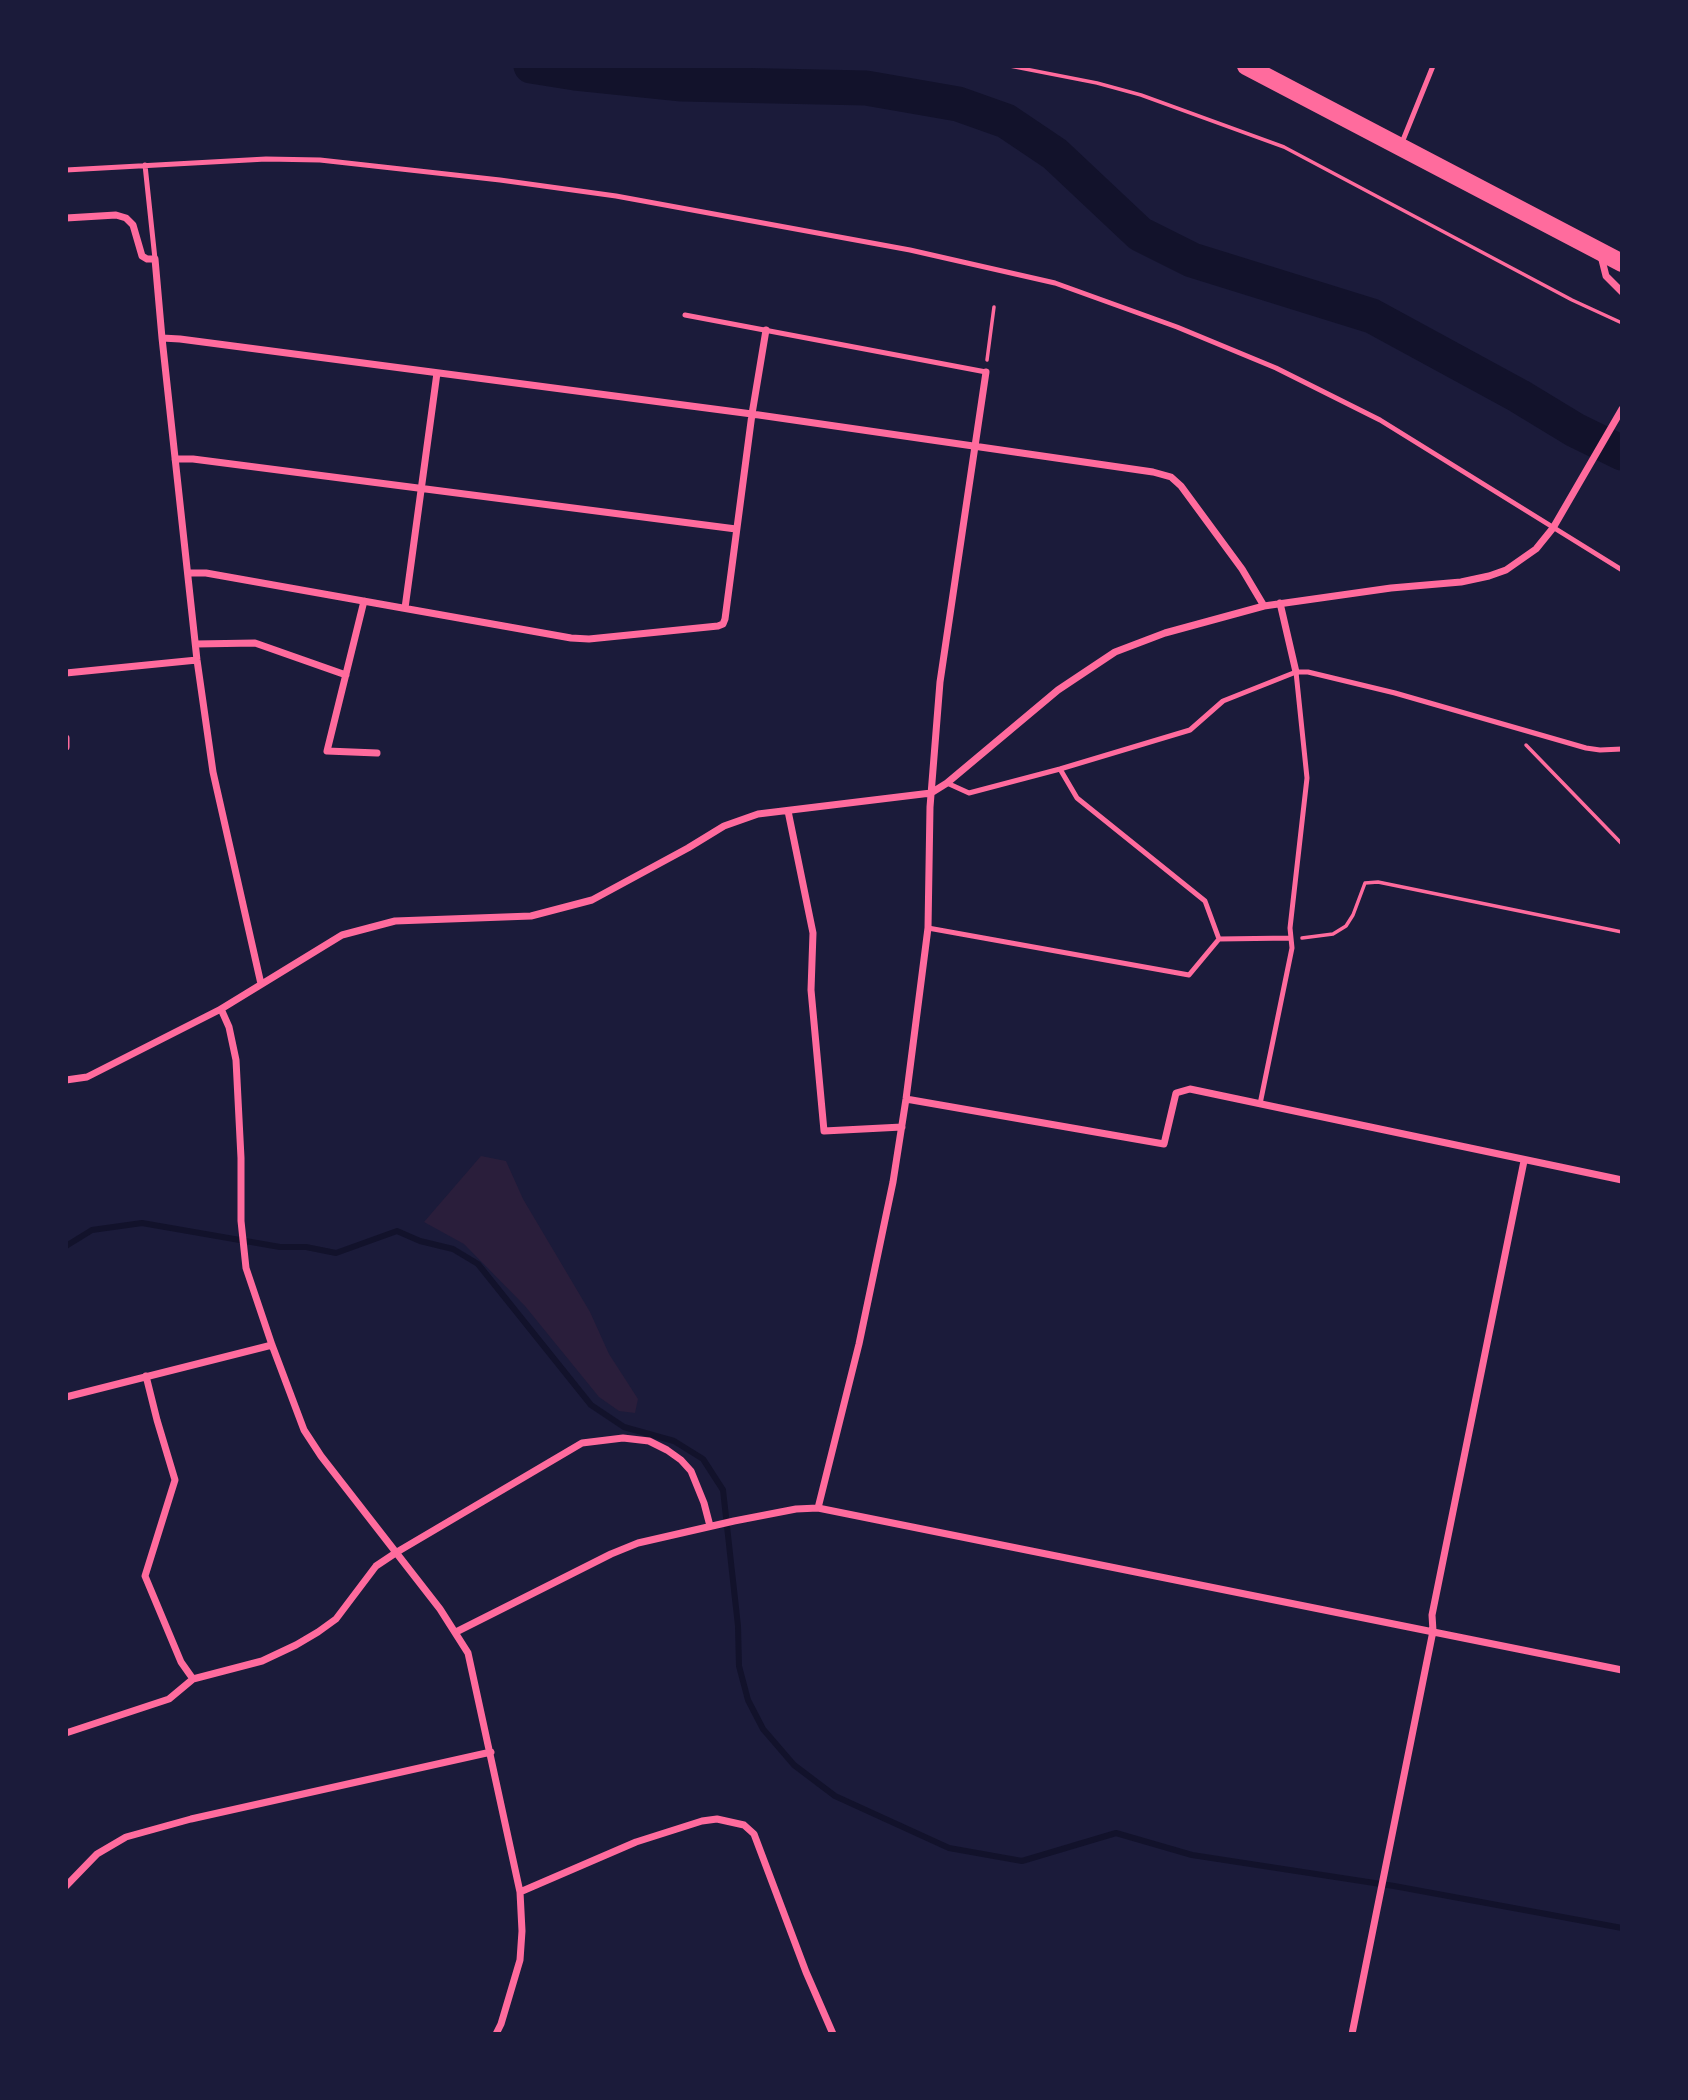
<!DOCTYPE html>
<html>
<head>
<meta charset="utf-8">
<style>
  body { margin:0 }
  #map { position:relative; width:1688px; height:2100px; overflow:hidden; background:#1b1b3a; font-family:"Exo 2",sans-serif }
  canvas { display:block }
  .frame { position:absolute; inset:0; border:68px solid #1b1b3a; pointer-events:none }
</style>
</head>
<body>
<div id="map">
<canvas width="1688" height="2100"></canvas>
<div class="frame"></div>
</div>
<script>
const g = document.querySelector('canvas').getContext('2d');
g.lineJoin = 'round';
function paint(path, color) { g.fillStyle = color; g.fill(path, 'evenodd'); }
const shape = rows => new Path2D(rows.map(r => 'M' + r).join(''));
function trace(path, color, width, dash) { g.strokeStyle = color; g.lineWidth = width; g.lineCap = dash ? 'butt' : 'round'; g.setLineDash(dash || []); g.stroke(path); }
paint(shape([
  [481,1156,506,1161,523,1199,590,1312,609,1354,638,1399,635,1413,619,1411,599,1397,525,1306,464,1244,424,1222]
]), '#2a1e3b');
trace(shape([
  [66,1246,92,1230,142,1223,280,1247,306,1247,336,1253,397,1231,420,1241,453,1249,478,1264,591,1405,624,1427,674,1441,703,1459,723,1490,738,1626,739,1666,748,1700,763,1729,794,1765,835,1796,949,1848,1022,1861,1116,1833,1192,1855,1394,1886,1622,1928]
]), '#12122b', 6);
trace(shape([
  [531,66,575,73,682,84,866,88,958,104,1006,121,1055,154,1140,234,1192,260,1372,316,1519,396,1575,430,1622,453]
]), '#12122b', 35);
trace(shape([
  [1010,66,1097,83,1141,95,1284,147,1572,300,1622,323],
  [987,360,994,307],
  [1526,745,1622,844],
  [1302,938,1333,934,1346,926,1353,915,1365,883,1378,882,1622,932]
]), '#ff6b9d', 3.5);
trace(shape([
  [1401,145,1433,66],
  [145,165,155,259],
  [66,170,266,159,320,160,500,180,616,196,910,250,1055,283,1177,327,1276,368,1380,420,1622,570],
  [685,315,986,372],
  [1060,769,1077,798,1205,901,1219,939],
  [947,783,969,793,1060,769,1190,730,1223,701,1296,672,1308,672,1395,693,1586,748,1600,750,1622,749],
  [928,928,1189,975,1219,939,1291,938],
  [1260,1104,1292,948,1290,928,1307,778,1296,672]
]), '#ff6b9d', 5);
trace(shape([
  [66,218,116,215,126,218,133,225,142,256,147,259,155,259,162,338,197,660,213,772,261,984],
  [1601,256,1606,276,1622,292],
  [162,338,180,339,752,414,1153,472,1171,477,1181,486,1242,569,1264,606],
  [175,459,193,459,736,529],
  [189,573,206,573,571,638,589,639,718,626,723,624,725,619,752,414,766,330],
  [364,601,327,751,377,753],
  [1280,603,1296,672],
  [405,608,437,373],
  [196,644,255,643,346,675],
  [66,673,197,660],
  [66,738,66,747],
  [788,811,813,933,811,990,824,1131,902,1127],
  [221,1009,229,1027,236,1060,241,1158,241,1221,246,1268,272,1345,304,1430,321,1456,440,1609,468,1653,520,1892,522,1931,520,1960,501,2024,496,2034],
  [66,1080,87,1077,221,1009,342,935,395,921,531,916,592,900,688,848,724,826,758,814,931,793,947,783,1058,690,1115,652,1165,633,1264,606,1391,588,1461,582,1489,576,1506,570,1536,549,1553,528,1622,409],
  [906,1099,1164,1144,1176,1093,1190,1089,1622,1180],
  [146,1376,157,1420,175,1480,145,1576,181,1662,193,1679],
  [66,1397,272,1345],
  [818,1508,859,1344,893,1182,906,1099,928,928,930,807,940,682,986,372],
  [456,1632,611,1554,638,1543,734,1521,796,1509,818,1508,1622,1670],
  [66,1733,169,1699,193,1679,262,1661,296,1645,318,1632,336,1619,376,1566,397,1552,582,1443,623,1438,649,1441,667,1450,681,1460,691,1471,704,1503,710,1526],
  [66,1886,97,1854,126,1837,191,1819,491,1752],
  [520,1892,636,1842,702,1821,717,1819,744,1825,754,1834,806,1972,833,2034],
  [1352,2034,1433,1631,1432,1615,1524,1161]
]), '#ff6b9d', 7);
trace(shape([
  [1246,66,1622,263]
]), '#ff6b9d', 18);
</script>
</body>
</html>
